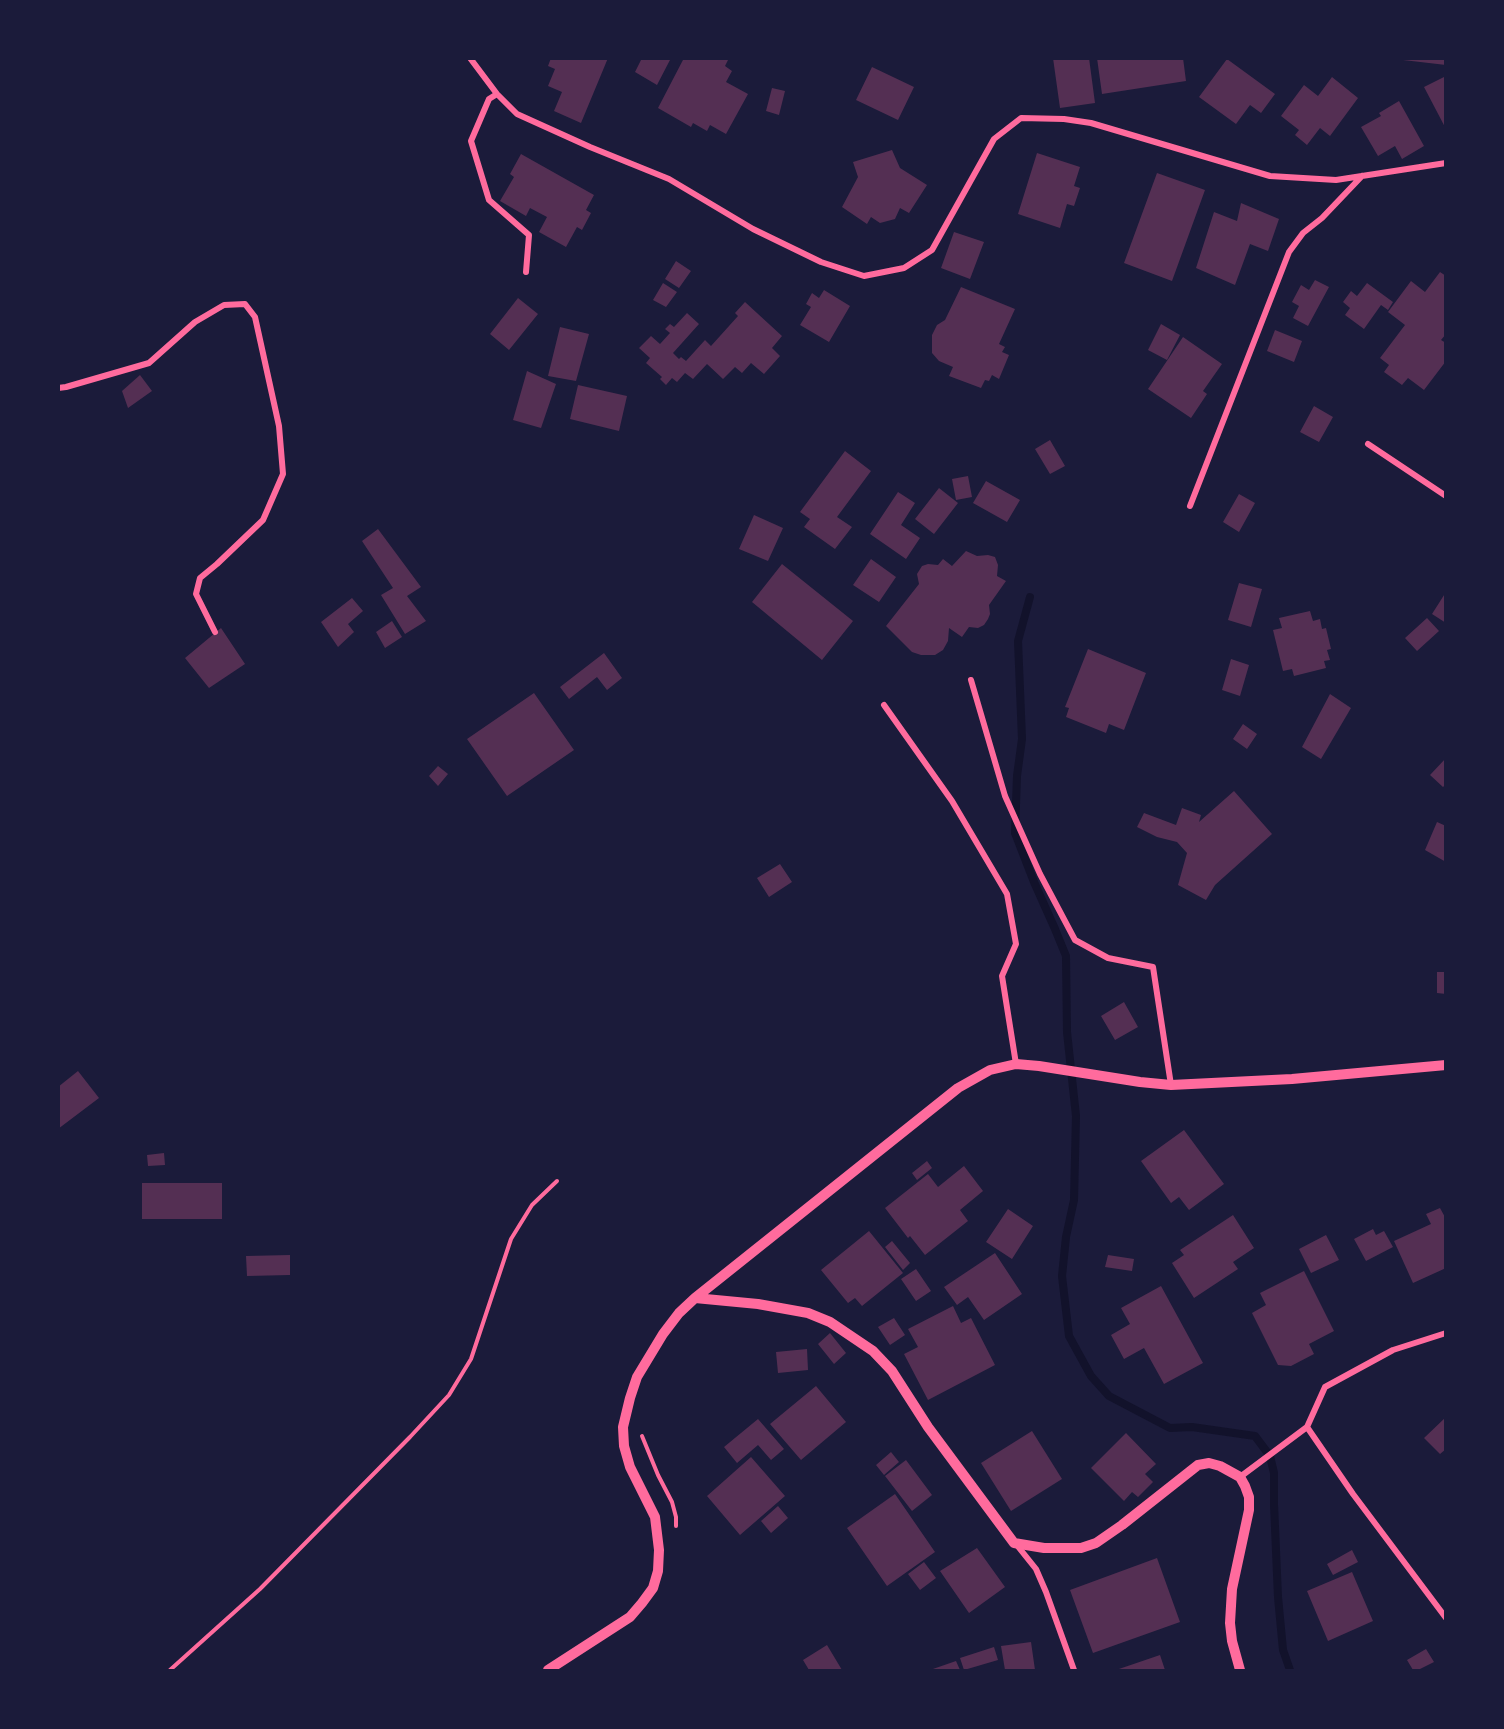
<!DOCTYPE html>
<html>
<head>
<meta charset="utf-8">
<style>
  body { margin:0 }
  #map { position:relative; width:1504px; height:1729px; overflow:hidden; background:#1b1b3a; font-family:Karla,sans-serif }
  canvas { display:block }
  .frame { position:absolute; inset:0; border:60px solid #1b1b3a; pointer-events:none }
</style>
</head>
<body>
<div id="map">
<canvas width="1504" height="1729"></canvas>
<div class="frame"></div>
</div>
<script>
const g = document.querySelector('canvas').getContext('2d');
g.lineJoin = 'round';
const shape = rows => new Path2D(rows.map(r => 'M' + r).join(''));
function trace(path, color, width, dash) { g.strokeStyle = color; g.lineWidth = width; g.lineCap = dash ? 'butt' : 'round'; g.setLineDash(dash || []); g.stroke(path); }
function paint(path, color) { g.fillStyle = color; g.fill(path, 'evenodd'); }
trace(shape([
  [1030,597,1018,641,1022,739,1017,776,1015,833,1034,882,1055,929,1066,956,1067,1032,1076,1116,1074,1200,1066,1237,1062,1276,1069,1336,1091,1376,1109,1396,1170,1428,1192,1427,1255,1436,1270,1456,1274,1473,1274,1504,1278,1597,1283,1650,1290,1670]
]), '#12122b', 8);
paint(shape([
  [551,58,608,58,581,123,554,111,562,92,548,86,555,69,548,66],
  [639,58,671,58,657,85,635,72,641,60],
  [684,58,729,58,725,66,732,71,726,82,748,94,726,134,710,125,707,131,693,123,691,127,658,108],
  [1053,58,1089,58,1095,103,1060,108],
  [1097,58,1183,58,1186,81,1102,94],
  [1403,58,1446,58,1446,65,1403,60],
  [1227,59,1275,94,1261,113,1250,105,1236,124,1199,97],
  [872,67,914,87,898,120,856,100],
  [1446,76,1446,129,1424,87],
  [1332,77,1358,98,1330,136,1320,128,1307,145,1295,135,1299,130,1281,116,1304,85,1318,96],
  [772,88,785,91,779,115,766,111],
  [1399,101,1424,146,1402,159,1395,146,1378,156,1361,127,1381,116,1379,113],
  [892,150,900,168,927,185,909,213,900,208,895,219,880,223,871,217,867,224,842,207,858,177,853,162],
  [1037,153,1080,167,1074,186,1080,188,1074,206,1067,204,1060,228,1018,214],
  [521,154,594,195,586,210,591,213,582,230,577,227,566,247,539,232,547,217,530,208,526,216,500,201,514,177,510,174],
  [1157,173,1205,190,1172,281,1124,263],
  [1241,203,1279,219,1268,251,1250,244,1235,285,1196,268,1214,212,1237,221],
  [954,232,984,242,970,279,941,268],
  [676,261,691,271,679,288,665,279],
  [1440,272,1446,276,1446,334,1441,340,1446,343,1446,361,1424,390,1408,378,1402,385,1384,372,1389,365,1380,358,1405,325,1388,312,1411,281,1425,292],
  [1315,280,1329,287,1308,326,1293,318,1299,306,1292,302,1301,285,1309,290],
  [663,283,677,292,666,307,653,300],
  [1367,283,1393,302,1388,310,1381,305,1364,329,1345,315,1350,308,1343,302,1351,291,1357,296],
  [961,287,1015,309,999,344,1005,347,1002,352,1009,355,999,379,992,375,989,381,985,380,981,388,949,376,953,367,939,361,932,353,932,335,937,325,945,320],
  [824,290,850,306,829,342,800,325,811,307,806,304,812,293,819,298],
  [518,298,538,314,509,350,490,334],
  [745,302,782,336,772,348,780,356,764,374,751,363,742,373,735,367,723,379,707,364,693,379,685,373,677,382,672,378,666,385,660,379,662,377,646,363,650,358,639,348,651,336,660,344,670,333,665,329,670,324,674,327,687,313,699,324,673,353,679,359,681,357,686,361,705,340,711,346,738,316,735,313],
  [1161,324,1180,335,1167,360,1148,350],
  [560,327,589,334,576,381,548,376],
  [1275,330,1302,341,1294,362,1267,351],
  [1183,337,1222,364,1203,391,1207,394,1191,418,1148,389],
  [527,371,556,384,541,428,513,420],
  [140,375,152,391,128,408,122,391],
  [578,385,627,396,619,431,570,419],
  [1314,406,1333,417,1319,442,1300,432],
  [1050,440,1065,466,1050,474,1035,449],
  [845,451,871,471,837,517,852,527,835,549,804,527,810,519,800,512],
  [968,476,972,497,956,500,952,479],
  [986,481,1020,500,1007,522,973,503],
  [939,488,958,503,934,534,915,519],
  [898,492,915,503,901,525,920,538,906,559,870,534],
  [1239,494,1255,503,1239,532,1223,522],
  [754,515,783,528,768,561,739,549],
  [378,529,421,587,407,596,426,621,405,634,381,595,393,588,362,541],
  [966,551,977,556,988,555,995,557,998,565,997,576,1006,581,989,605,990,614,988,619,984,625,978,628,969,627,962,637,949,628,948,641,943,650,935,655,921,655,912,652,886,626,919,584,917,574,922,566,928,564,938,565,943,559,952,566],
  [871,559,896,577,879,602,853,585],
  [782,564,853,621,822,660,752,602],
  [1239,583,1262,589,1251,627,1228,620],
  [1446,592,1446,623,1432,614],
  [352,598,363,611,348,624,354,632,338,647,321,622],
  [1310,611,1313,621,1320,619,1322,629,1326,628,1331,649,1327,650,1330,660,1324,661,1326,668,1294,676,1292,669,1283,671,1273,630,1282,628,1279,618],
  [1427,618,1439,631,1417,651,1405,638],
  [392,621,402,637,385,648,376,632],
  [221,628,245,664,209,688,185,658],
  [1088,649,1146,673,1124,730,1109,724,1106,733,1066,717,1069,708,1065,707],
  [604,653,622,678,607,690,597,677,569,699,560,687],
  [1231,659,1249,665,1240,696,1222,690],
  [534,693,574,750,507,796,467,739],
  [1330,694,1351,708,1321,759,1302,747],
  [1243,724,1257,734,1247,749,1233,739],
  [1446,758,1446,784,1443,787,1430,775],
  [438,766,448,774,438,786,429,776],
  [1234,791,1272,834,1215,885,1206,900,1178,885,1187,853,1177,842,1157,837,1137,827,1144,813,1176,825,1182,808,1201,815,1199,822],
  [1437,822,1446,826,1446,862,1425,850],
  [780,864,792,882,769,897,757,878],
  [1437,972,1446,972,1446,994,1437,993],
  [1124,1002,1138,1027,1115,1040,1101,1016],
  [78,1071,99,1098,58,1129,58,1087],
  [1184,1130,1224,1184,1189,1210,1179,1197,1171,1203,1141,1161],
  [164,1153,165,1165,148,1166,147,1155],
  [927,1161,932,1168,917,1180,912,1173],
  [964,1166,983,1191,960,1210,968,1221,925,1255,910,1236,908,1238,885,1208,928,1174,938,1187],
  [142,1183,222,1183,222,1219,142,1219],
  [1440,1208,1446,1219,1446,1268,1413,1283,1394,1241,1431,1224,1426,1214],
  [1008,1209,1033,1226,1012,1259,986,1242],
  [1233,1215,1254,1248,1233,1262,1238,1269,1194,1298,1172,1263,1184,1255,1180,1250],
  [1373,1229,1376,1235,1384,1231,1393,1247,1366,1261,1354,1239],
  [869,1231,903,1273,862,1306,855,1298,848,1303,821,1270],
  [1326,1235,1339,1260,1311,1273,1299,1249],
  [892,1241,910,1263,903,1270,885,1247],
  [995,1253,1022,1294,984,1320,968,1297,957,1305,944,1287],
  [290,1255,290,1275,247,1276,246,1256],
  [1108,1255,1134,1259,1132,1271,1105,1267],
  [916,1269,931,1291,916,1301,901,1279],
  [1304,1271,1334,1331,1309,1344,1314,1354,1291,1366,1278,1365,1252,1313,1266,1305,1260,1293],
  [1161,1286,1203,1363,1164,1384,1144,1348,1124,1359,1111,1335,1130,1324,1121,1308],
  [953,1306,961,1323,971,1318,995,1365,928,1400,904,1354,918,1347,908,1329],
  [894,1318,905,1335,890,1345,878,1327],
  [830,1333,846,1353,834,1364,818,1344],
  [807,1349,808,1370,778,1373,776,1352],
  [816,1386,846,1422,801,1460,770,1424],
  [1446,1417,1446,1449,1440,1454,1424,1438],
  [758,1419,784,1449,771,1460,758,1445,737,1463,724,1447],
  [1032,1431,1062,1479,1011,1511,981,1463],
  [1126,1433,1156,1464,1145,1474,1153,1482,1138,1497,1132,1492,1124,1501,1091,1468],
  [891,1452,899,1462,884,1475,876,1465],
  [751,1457,785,1496,740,1535,707,1496],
  [906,1460,932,1495,912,1511,885,1476],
  [895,1494,935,1552,887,1586,847,1528],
  [778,1506,788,1518,771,1533,761,1521],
  [977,1548,1005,1587,969,1613,940,1571],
  [1352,1550,1358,1562,1333,1575,1327,1564],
  [1157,1558,1180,1622,1093,1653,1070,1590],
  [924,1562,936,1578,920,1590,908,1574],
  [1352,1572,1373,1621,1328,1641,1307,1591],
  [1031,1642,1035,1670,1005,1670,1001,1646],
  [827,1645,842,1670,809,1670,803,1660],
  [994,1647,998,1660,964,1670,960,1658],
  [1426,1649,1434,1662,1418,1670,1413,1670,1407,1660],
  [1160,1655,1165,1670,1116,1670],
  [956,1661,960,1670,930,1670]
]), '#542f53');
trace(shape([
  [642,1436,658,1475,672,1502,676,1517,676,1526],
  [170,1670,260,1589,410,1437,449,1395,471,1359,511,1239,532,1205,557,1181]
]), '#ff6b9d', 4);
trace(shape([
  [470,58,497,94,517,114,590,147,669,179,753,229,821,262,864,276,904,268,932,250,994,139,1021,118,1064,119,1091,123,1270,176,1336,180,1446,163],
  [497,94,489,99,471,141,489,200,529,235,526,272],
  [58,388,66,387,149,363,195,322,224,305,245,304,255,317,279,426,283,474,263,520,217,564,200,578,196,594,215,632],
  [1368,444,1446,496],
  [1190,506,1289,252,1303,233,1322,218,1362,176],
  [971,680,1005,796,1040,874,1075,940,1108,958,1153,967,1171,1085],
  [884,705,952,801,1007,894,1016,944,1002,976,1016,1064],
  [1446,1333,1393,1350,1325,1387,1307,1427,1353,1494,1446,1618],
  [1240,1477,1307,1427],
  [1016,1544,1036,1569,1046,1592,1074,1670]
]), '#ff6b9d', 6);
trace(shape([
  [695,1298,758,1304,808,1313,830,1322,873,1351,892,1371,928,1427,1014,1543,1044,1548,1081,1548,1096,1543,1122,1525,1198,1465,1209,1463,1220,1466,1240,1477,1245,1486,1249,1497,1249,1510,1232,1589,1230,1623,1232,1641,1240,1670],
  [548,1670,630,1617,642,1603,653,1588,658,1571,659,1550,655,1517,630,1467,624,1446,623,1427,630,1398,637,1377,663,1334,679,1313,695,1298,958,1088,990,1070,1016,1064,1039,1066,1140,1082,1171,1085,1292,1079,1446,1065]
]), '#ff6b9d', 10);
</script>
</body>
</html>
